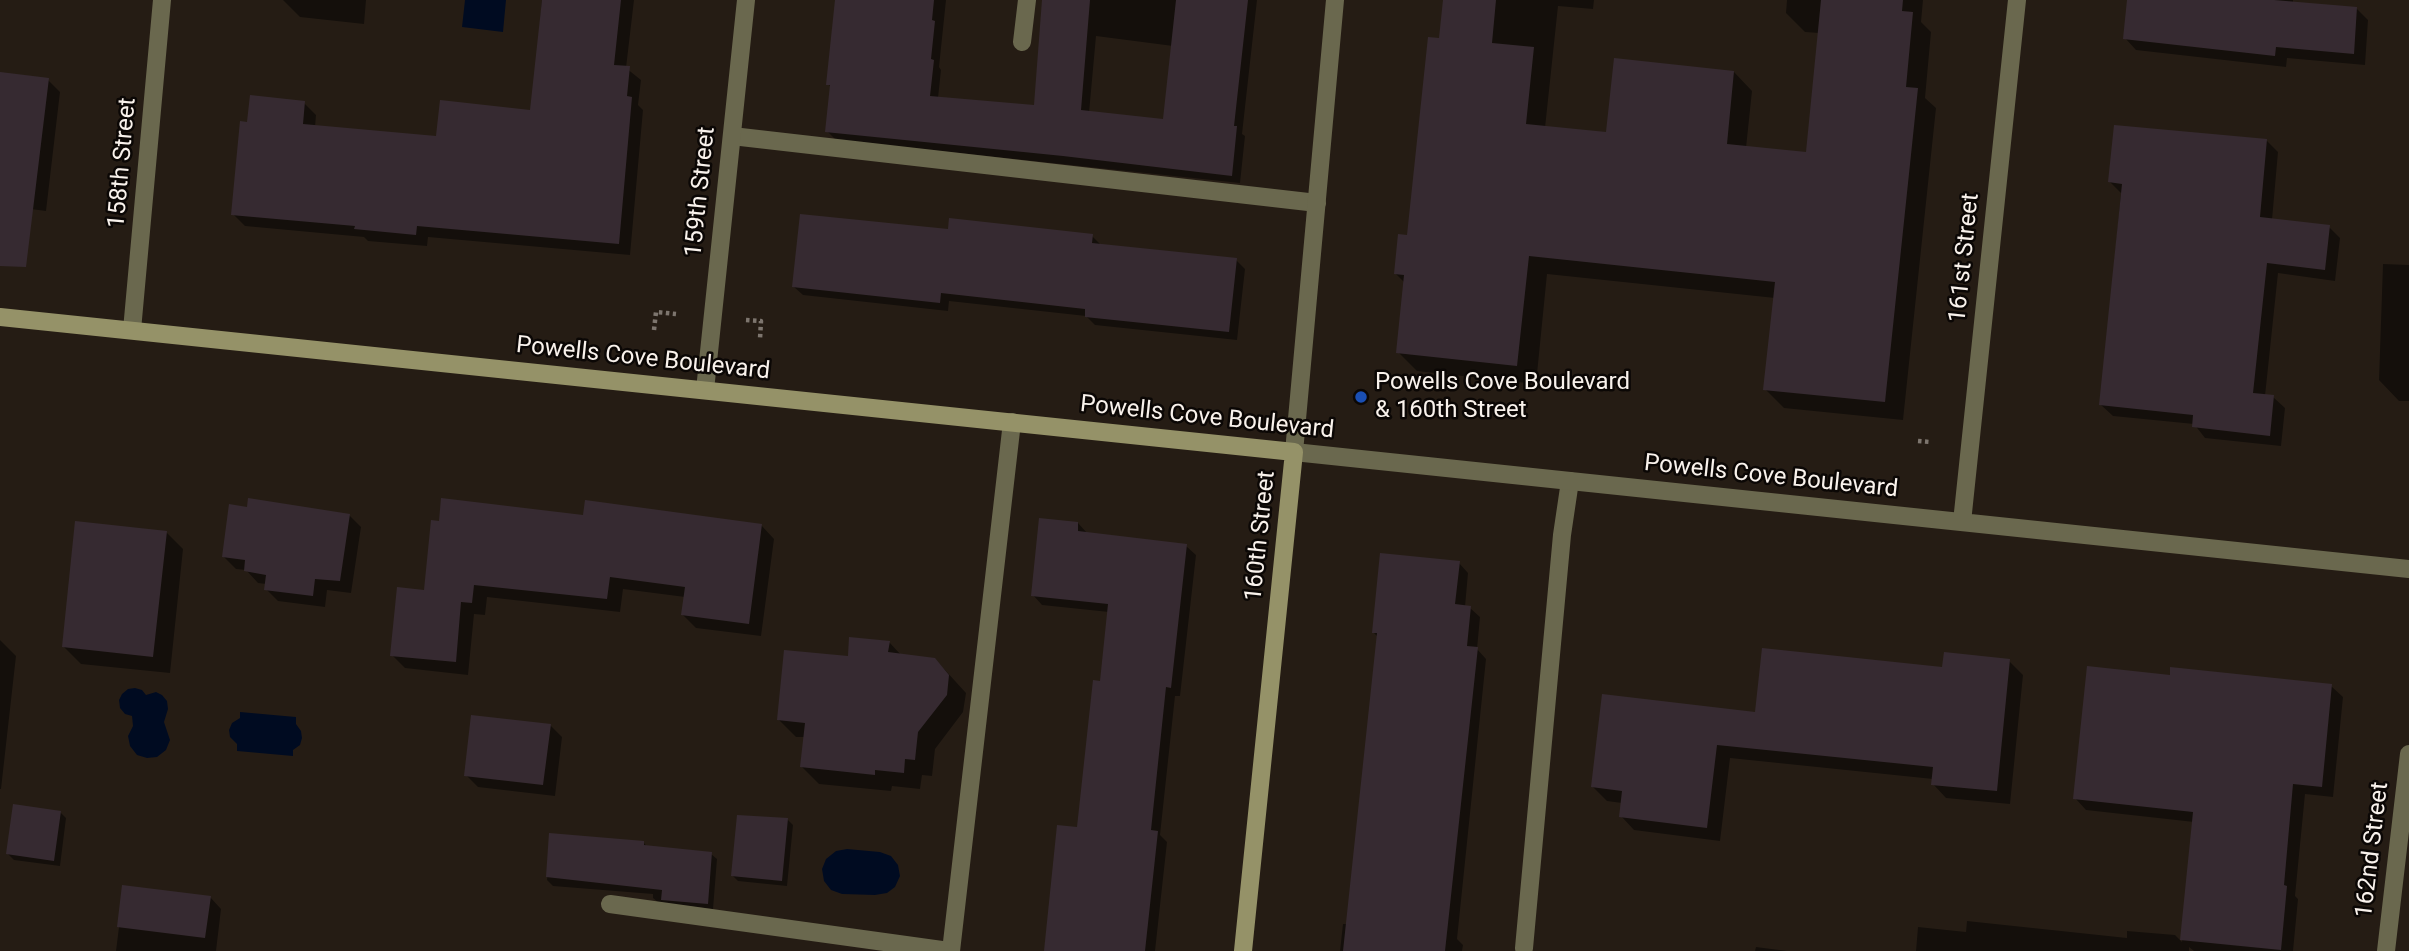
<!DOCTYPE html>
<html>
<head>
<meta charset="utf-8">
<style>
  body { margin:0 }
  canvas { display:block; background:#251c14 }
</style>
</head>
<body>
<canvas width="2409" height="951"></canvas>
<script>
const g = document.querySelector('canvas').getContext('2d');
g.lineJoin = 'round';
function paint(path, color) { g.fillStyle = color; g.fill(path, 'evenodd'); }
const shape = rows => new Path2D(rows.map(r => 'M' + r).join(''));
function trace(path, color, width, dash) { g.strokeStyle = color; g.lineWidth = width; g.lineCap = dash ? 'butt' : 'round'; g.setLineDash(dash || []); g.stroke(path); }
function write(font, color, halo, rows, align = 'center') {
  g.font = font + ' Roboto,sans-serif'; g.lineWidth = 5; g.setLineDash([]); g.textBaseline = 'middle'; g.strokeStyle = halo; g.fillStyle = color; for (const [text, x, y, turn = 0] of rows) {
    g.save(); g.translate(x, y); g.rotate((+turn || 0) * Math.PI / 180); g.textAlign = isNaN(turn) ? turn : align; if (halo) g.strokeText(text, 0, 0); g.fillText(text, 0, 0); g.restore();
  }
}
paint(shape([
  [465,0,506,0,503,32,462,27],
  [135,688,142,690,146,695,156,692,162,695,167,701,168,709,164,722,170,740,166,750,157,757,147,758,137,755,130,746,128,736,133,726,132,716,125,714,120,708,119,700,122,694,128,689],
  [240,712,296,717,296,724,301,731,302,738,300,745,293,750,293,756,237,751,237,744,230,737,229,730,232,723,240,718],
  [847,849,880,852,891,856,898,865,900,876,895,887,887,893,875,895,842,894,831,890,824,881,822,869,826,859,836,851]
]), '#000b21');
paint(shape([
  [283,0,366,0,364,24,300,17],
  [542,0,634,0,626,68,641,80,638,105,643,110,630,255,428,237,427,246,368,241,364,237,245,226,233,214,249,124,304,103,316,115,315,127,438,138,532,112],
  [837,0,946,0,939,67,941,70,938,98,1036,107,1046,0,1257,0,1242,134,1245,136,1240,183,836,140,827,131,832,88,828,84],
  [1096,36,1173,46,1164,121,1089,113],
  [1444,0,1594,0,1593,9,1558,6,1545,128,1607,134,1734,72,1752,91,1746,148,1807,154,1819,33,1805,32,1786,13,1787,0,1923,0,1921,22,1931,32,1925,98,1936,108,1903,420,1784,408,1765,389,1775,298,1547,274,1536,384,1417,371,1398,352,1405,283,1395,273,1408,237,1440,40],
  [2129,0,2293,0,2293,5,2356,8,2368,20,2365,65,2287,58,2286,67,2136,50,2125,38],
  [48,80,60,92,46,211,0,205,0,83],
  [2267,141,2278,152,2272,220,2329,227,2340,238,2335,281,2278,273,2265,396,2273,397,2285,408,2281,446,2205,438,2194,424,2113,416,2101,405,2121,193,2110,182],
  [950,231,1092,236,1101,245,1236,260,1245,269,1237,340,1095,325,1086,316,949,301,948,311,803,295,794,287],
  [2383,264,2409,265,2409,401,2399,401,2379,380],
  [248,509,349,515,361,527,351,593,327,590,325,607,278,601,266,589,266,584,258,583,246,570,236,569,224,557],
  [585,517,761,525,774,539,761,636,696,628,683,615,685,597,623,589,620,612,487,597,485,615,474,614,468,675,405,668,392,655,426,591],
  [1078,523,1087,533,1186,546,1196,555,1180,696,1175,696,1160,835,1167,842,1155,951,1046,951,1079,829,1102,683,1109,612,1042,605,1033,595],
  [166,532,183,549,170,673,81,664,64,647],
  [1459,563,1468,573,1465,607,1470,608,1480,617,1477,649,1486,659,1457,939,1463,945,1462,951,1340,951,1343,924,1348,924,1379,638,1374,633],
  [0,640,16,656,1,789,0,789],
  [889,642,902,656,935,659,966,693,963,712,935,749,932,776,922,775,920,789,892,786,891,791,819,784,802,767,805,737,796,737,779,720,849,658],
  [2009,661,2023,675,2010,804,1946,798,1933,784,1933,779,1730,758,1720,841,1634,830,1621,816,1622,803,1607,801,1593,787,1757,714,1944,669],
  [2171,677,2331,686,2343,697,2333,797,2305,794,2295,896,2298,899,2293,951,2194,951,2189,947,2189,951,1916,951,1918,927,1966,932,1967,921,2127,938,2127,931,2175,935,2182,942,2194,822,2086,810,2075,798],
  [550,725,562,737,555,796,478,787,466,775],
  [60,812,66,818,60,866,14,860,8,854],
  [787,819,793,825,787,886,738,881,732,875],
  [551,835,644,843,648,848,711,854,717,859,713,909,659,903,653,898,653,894,553,886,547,880],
  [124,887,210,897,221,909,216,951,116,951],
  [1756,947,1787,951,1755,951]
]), '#0007');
paint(shape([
  [542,0,621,0,614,65,630,66,627,96,632,97,619,244,417,226,416,235,354,229,355,226,231,215,240,121,247,122,250,95,305,101,303,124,436,136,440,100,530,110],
  [835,0,934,0,932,20,935,21,931,59,934,60,930,96,1034,105,1042,0,1090,0,1081,110,1163,119,1176,0,1248,0,1234,126,1237,126,1232,176,1063,156,825,132,830,85,826,85],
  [1443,0,1496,0,1492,43,1534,47,1526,124,1606,132,1614,58,1734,71,1727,144,1806,152,1821,0,1903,0,1902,11,1913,12,1906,87,1918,88,1885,402,1763,390,1775,282,1529,256,1517,366,1396,353,1404,275,1394,274,1398,234,1407,235,1428,37,1439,38],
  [2127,0,2274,0,2357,7,2354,54,2276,47,2275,56,2123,39],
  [0,72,49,78,26,267,0,266],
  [2114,125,2267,139,2260,217,2330,225,2325,270,2267,263,2253,393,2274,395,2270,436,2192,427,2193,415,2099,405,2122,184,2108,182],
  [800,214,948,229,949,218,1093,234,1092,243,1237,258,1229,332,1085,317,1085,309,941,293,940,303,792,287],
  [248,498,350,514,340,581,315,579,313,596,264,590,266,575,244,571,245,560,222,557,229,504,247,507],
  [441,498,583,515,585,500,762,524,749,624,681,615,685,587,610,577,607,599,474,585,472,603,461,602,456,662,390,656,397,587,424,590,431,520,439,521],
  [1039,518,1078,522,1078,531,1187,544,1171,688,1166,687,1151,830,1158,831,1145,951,1044,951,1057,825,1077,827,1093,680,1100,681,1108,604,1031,596],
  [75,521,167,531,153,657,62,647],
  [1380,553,1460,561,1455,604,1471,606,1467,646,1478,647,1445,951,1343,951,1377,633,1372,633],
  [849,637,890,641,888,652,935,658,949,675,947,695,918,732,915,760,905,759,904,773,875,770,875,775,800,767,805,723,777,720,784,650,848,656],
  [1762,648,1942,667,1944,652,2010,659,1997,791,1931,785,1933,767,1717,745,1707,828,1619,817,1622,791,1591,787,1602,694,1755,712],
  [2087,666,2170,675,2170,667,2332,684,2322,787,2293,784,2284,885,2287,886,2281,950,2180,940,2193,812,2073,799],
  [471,715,551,724,543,785,464,776],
  [13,804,61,811,54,861,6,854],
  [737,815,788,818,782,881,731,876],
  [549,833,644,841,644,845,712,852,708,904,661,900,662,890,546,877],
  [122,885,211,896,205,938,117,927]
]), '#362a31');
trace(shape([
  [746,320,761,321,760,339],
  [654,330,656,312,676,314],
  [1918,441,1930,442]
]), '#7d756e', 4.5, [3.5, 3.5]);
trace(shape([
  [1022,42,1027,0],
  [732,136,1317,203],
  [610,904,949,951],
  [1524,948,1562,535,1570,481],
  [951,951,1012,422]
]), '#6a684e', 18);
trace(shape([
  [1335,0,1294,452,2409,569],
  [132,330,162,0],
  [705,390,746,0],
  [1962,522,2017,0],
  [2386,951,2409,754]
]), '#6a684e', 18);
trace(shape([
  [0,317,1294,452,1243,951]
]), '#959268', 18);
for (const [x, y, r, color] of [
  [1361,397,7,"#1a4fb4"]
]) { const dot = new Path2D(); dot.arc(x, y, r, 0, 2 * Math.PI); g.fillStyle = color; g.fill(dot); trace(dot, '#0b0705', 2.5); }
write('24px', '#f9f2ec', '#0b0705', [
  ["158th Street",123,163,-85],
  ["159th Street",701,192,-84],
  ["161st Street",1965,258,-84],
  ["Powells Cove Boulevard",643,359,6],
  ["Powells Cove Boulevard",1207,418,6],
  ["Powells Cove Boulevard",1771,477,6],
  ["160th Street",1261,536,-84],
  ["162nd Street",2373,850,-83]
]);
write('24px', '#f9f2ec', '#0b0705', [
  ["Powells Cove Boulevard",1375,383],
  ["& 160th Street",1375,411]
], 'left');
</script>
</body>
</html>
